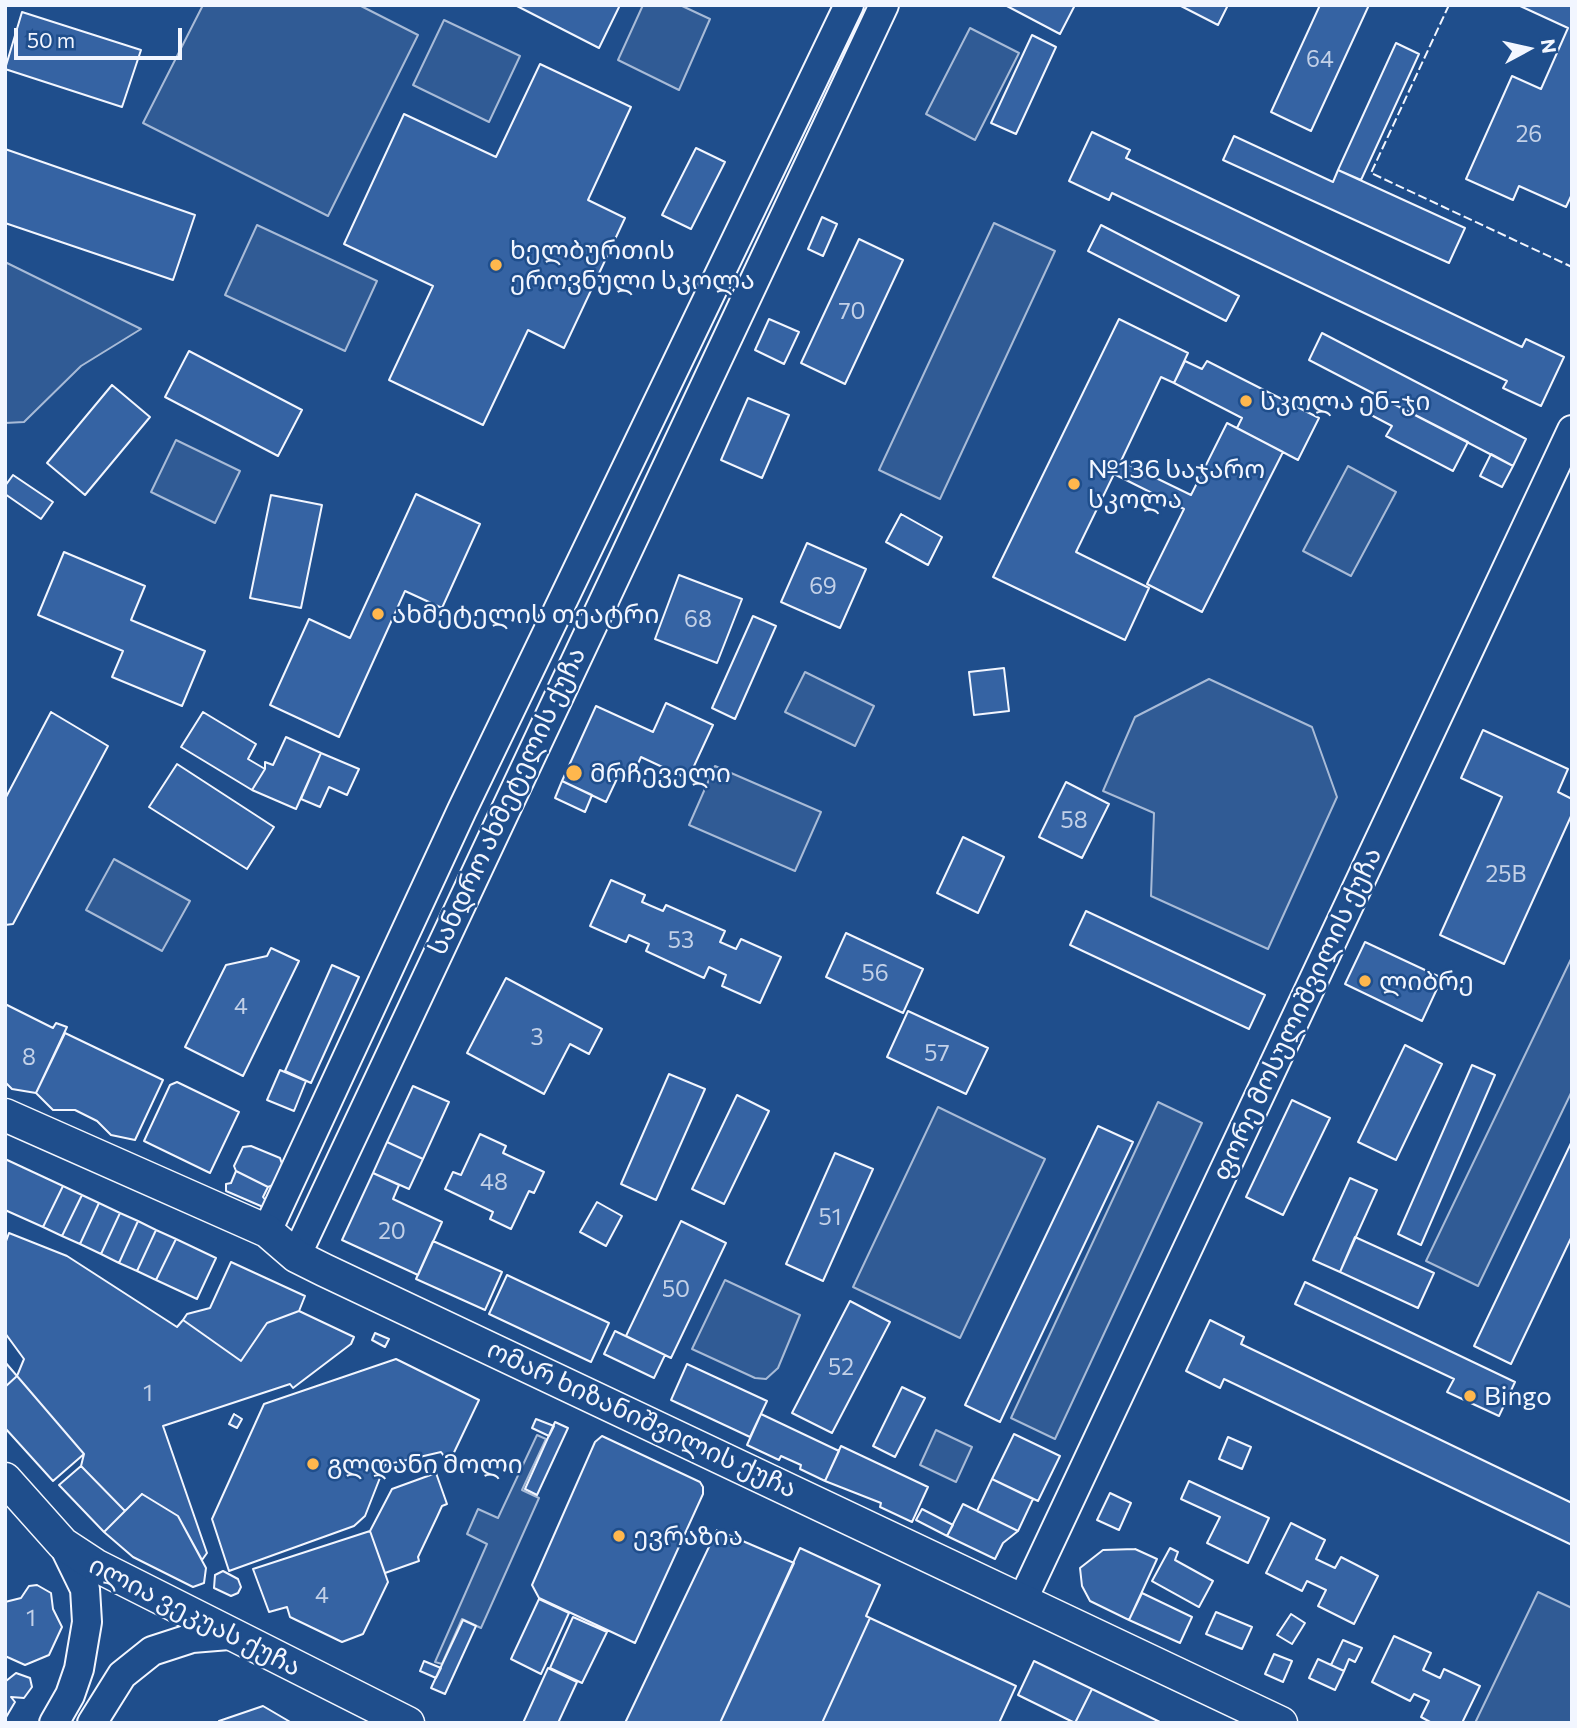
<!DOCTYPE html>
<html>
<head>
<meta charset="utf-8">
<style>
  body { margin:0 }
  #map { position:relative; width:1577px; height:1728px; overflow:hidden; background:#1f4e8c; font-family:Commissioner,sans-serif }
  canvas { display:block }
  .frame { position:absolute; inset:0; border:7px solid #f2f6ff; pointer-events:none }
  .north { position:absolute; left:1493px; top:14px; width:70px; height:70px; -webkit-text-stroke:5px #1f4e8c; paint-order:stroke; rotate:82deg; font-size:19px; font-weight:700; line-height:28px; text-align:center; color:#f2f6ff }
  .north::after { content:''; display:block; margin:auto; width:24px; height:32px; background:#f2f6ff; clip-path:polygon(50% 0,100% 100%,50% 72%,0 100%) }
  .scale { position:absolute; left:14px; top:28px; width:168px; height:32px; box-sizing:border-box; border:4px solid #f2f6ff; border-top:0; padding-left:9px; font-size:21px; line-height:24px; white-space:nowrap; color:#f2f6ff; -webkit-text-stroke:5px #1f4e8c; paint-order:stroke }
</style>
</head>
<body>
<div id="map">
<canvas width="1577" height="1728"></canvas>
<div class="frame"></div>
<div class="north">N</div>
<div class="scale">50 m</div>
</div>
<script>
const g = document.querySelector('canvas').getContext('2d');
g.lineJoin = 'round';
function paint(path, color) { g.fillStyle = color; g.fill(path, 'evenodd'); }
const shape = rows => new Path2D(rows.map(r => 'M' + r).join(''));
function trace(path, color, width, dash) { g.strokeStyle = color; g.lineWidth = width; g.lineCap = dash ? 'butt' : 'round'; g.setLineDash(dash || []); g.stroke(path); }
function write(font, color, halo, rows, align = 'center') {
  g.font = font + ' Commissioner,"Noto Sans Georgian",sans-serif'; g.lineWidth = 5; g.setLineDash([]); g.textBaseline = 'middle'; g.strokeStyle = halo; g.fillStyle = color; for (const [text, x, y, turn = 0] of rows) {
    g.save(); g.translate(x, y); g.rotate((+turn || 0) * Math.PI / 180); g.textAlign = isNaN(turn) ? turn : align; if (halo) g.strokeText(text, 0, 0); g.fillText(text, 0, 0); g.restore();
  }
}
const built = shape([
  [203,5,359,5,418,35,328,216,143,123,203,5],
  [643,5,680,5,710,19,679,90,618,60,643,5],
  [444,20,520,56,489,122,413,85,444,20],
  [970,28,1019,53,975,140,926,114,970,28],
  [994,223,1055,251,940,499,879,470,994,223],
  [257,225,377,281,345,351,225,295,257,225],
  [5,262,141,329,81,366,24,422,5,423,5,262],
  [176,440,240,471,215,523,151,492,176,440],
  [1348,466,1396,492,1351,576,1303,551,1348,466],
  [805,672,874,706,855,746,785,712,805,672],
  [1209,679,1312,727,1337,797,1268,949,1151,896,1154,813,1103,791,1135,717,1209,679],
  [715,766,821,812,795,871,689,825,715,766],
  [114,859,190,901,162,951,86,910,114,859],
  [1572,957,1572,1091,1478,1286,1426,1261,1572,957],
  [1158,1102,1202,1123,1055,1439,1011,1418,1158,1102],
  [938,1107,1045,1159,960,1338,853,1287,938,1107],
  [725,1280,800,1315,778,1368,766,1379,755,1378,692,1349,725,1280],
  [936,1430,972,1447,956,1482,920,1465,936,1430],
  [537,1435,546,1439,522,1490,539,1498,481,1628,462,1619,442,1664,435,1662,487,1544,467,1534,478,1509,498,1518,537,1435],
  [1538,1592,1572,1608,1572,1723,1475,1723,1538,1592]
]);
paint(built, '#305b95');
trace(built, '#a8bbd7', 2);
const building = shape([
  [515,5,620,5,599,48,515,5],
  [1005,5,1075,5,1060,34,1005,5],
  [1179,5,1228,5,1218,25,1179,5],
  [1320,5,1369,5,1311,131,1271,112,1320,5],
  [1518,5,1572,5,1572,194,1566,207,1519,186,1513,200,1466,179,1512,76,1541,89,1568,28,1518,5],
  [22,12,141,50,122,107,5,69,22,12],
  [1032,35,1056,47,1016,134,991,123,1032,35],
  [1396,43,1419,54,1361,180,1338,170,1396,43],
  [540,64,631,107,588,200,625,218,564,348,528,330,483,425,389,380,433,286,344,244,404,114,496,157,540,64],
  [1092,132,1130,150,1126,158,1522,347,1526,339,1564,357,1541,406,1503,388,1507,381,1112,193,1109,200,1069,181,1092,132],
  [1234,136,1333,182,1338,170,1465,228,1449,263,1223,160,1234,136],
  [696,148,725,162,691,229,662,215,696,148],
  [5,149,195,215,173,280,5,223,5,149],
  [822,217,837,224,823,256,808,249,822,217],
  [1101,225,1239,296,1226,321,1088,251,1101,225],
  [859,239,903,260,845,384,801,363,859,239],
  [769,319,799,332,784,364,755,350,769,319],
  [1119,319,1188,353,1174,383,1161,377,1121,461,1191,495,1227,423,1283,452,1202,612,1147,584,1184,509,1114,474,1076,552,1149,588,1125,640,993,577,1119,319],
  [1322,333,1526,439,1513,466,1309,360,1322,333],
  [189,351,302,410,278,456,165,397,189,351],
  [1185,361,1202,369,1207,361,1319,418,1298,460,1237,428,1242,418,1174,383,1185,361],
  [112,385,150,417,85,495,47,463,112,385],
  [1380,397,1468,442,1453,471,1386,436,1392,426,1371,415,1380,397],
  [748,398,789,415,762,478,721,460,748,398],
  [1491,454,1513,466,1502,487,1480,476,1491,454],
  [13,475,53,502,41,519,5,494,5,486,13,475],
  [416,494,480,524,442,608,405,591,339,737,270,705,309,619,350,638,416,494],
  [271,495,322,505,301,608,250,598,271,495],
  [901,514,942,537,928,565,886,542,901,514],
  [807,543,866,569,840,628,781,602,807,543],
  [64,552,145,586,131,620,205,651,182,706,112,677,123,651,38,615,64,552],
  [679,575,742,599,717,663,655,639,679,575],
  [753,616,776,626,735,719,712,708,753,616],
  [1004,668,1009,711,974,715,969,672,1004,668],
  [666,703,713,725,688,779,641,757,634,773,622,768,606,802,562,781,596,706,653,732,666,703],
  [51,712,108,746,13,924,5,925,5,799,51,712],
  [203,712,256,744,248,759,265,769,252,790,181,747,203,712],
  [1483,730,1568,769,1558,792,1572,799,1572,814,1504,964,1440,935,1502,797,1461,778,1483,730],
  [286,737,321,753,296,809,252,790,265,769,265,762,273,765,286,737],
  [321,753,359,769,347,795,329,787,320,807,301,799,321,753],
  [177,764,274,827,247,869,149,807,177,764],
  [562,781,592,795,585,812,555,798,562,781],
  [1066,782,1109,804,1082,858,1039,837,1066,782],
  [963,837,1004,857,978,913,937,893,963,837],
  [611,880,645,895,642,902,663,911,666,905,725,931,720,942,736,949,741,939,781,957,760,1003,722,986,726,975,709,967,704,978,646,951,649,944,629,935,626,942,590,926,611,880],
  [1086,911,1265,995,1249,1029,1070,945,1086,911],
  [846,933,923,969,903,1013,826,977,846,933],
  [1365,942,1442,978,1422,1021,1345,984,1365,942],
  [271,948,299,961,243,1076,185,1047,226,965,267,956,271,948],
  [332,965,359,977,311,1083,285,1071,332,965],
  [506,978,602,1029,589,1054,570,1044,544,1094,467,1053,506,978],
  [5,1004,53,1028,56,1023,67,1027,36,1093,12,1089,5,1082,5,1004],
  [908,1011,988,1048,966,1094,887,1057,908,1011],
  [65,1033,163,1080,135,1140,111,1135,97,1121,75,1110,53,1110,36,1093,65,1033],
  [1405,1045,1442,1064,1396,1160,1358,1142,1405,1045],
  [1472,1065,1495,1075,1421,1245,1398,1234,1472,1065],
  [280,1070,306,1081,294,1111,267,1100,280,1070],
  [669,1074,705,1089,656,1200,621,1184,669,1074],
  [177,1082,239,1112,210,1173,144,1141,170,1085,177,1082],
  [413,1086,449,1102,423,1159,387,1142,413,1086],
  [737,1095,769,1111,724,1204,692,1189,737,1095],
  [1292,1100,1330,1118,1283,1215,1246,1197,1292,1100],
  [1098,1126,1133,1142,1000,1422,965,1405,1098,1126],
  [480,1134,506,1146,503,1153,544,1172,534,1193,529,1191,511,1229,490,1219,493,1212,445,1189,453,1172,461,1175,480,1134],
  [1572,1141,1572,1236,1511,1364,1474,1346,1572,1141],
  [387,1142,423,1159,409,1189,373,1173,387,1142],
  [251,1146,280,1158,282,1164,273,1185,268,1187,236,1171,234,1166,243,1147,251,1146],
  [835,1153,873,1169,823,1281,786,1264,835,1153],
  [5,1159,63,1186,43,1227,5,1210,5,1159],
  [236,1171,268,1187,263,1197,267,1202,263,1207,226,1191,226,1184,231,1183,236,1171],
  [373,1173,399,1185,393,1199,442,1222,418,1275,342,1240,373,1173],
  [1350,1178,1377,1190,1340,1272,1313,1260,1350,1178],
  [63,1186,82,1195,62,1236,43,1227,63,1186],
  [82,1195,99,1203,80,1244,62,1236,82,1195],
  [597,1202,622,1216,606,1246,580,1232,597,1202],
  [99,1203,120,1213,101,1254,80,1244,99,1203],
  [120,1213,138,1221,119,1263,101,1254,120,1213],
  [138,1221,156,1230,137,1271,119,1263,138,1221],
  [681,1221,726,1243,671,1358,626,1336,681,1221],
  [156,1230,176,1239,156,1280,137,1271,156,1230],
  [9,1233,67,1256,177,1327,183,1320,241,1361,267,1323,299,1311,354,1337,351,1344,293,1388,290,1384,163,1426,207,1553,202,1560,178,1516,142,1494,125,1511,81,1466,84,1454,17,1376,24,1359,5,1333,5,1244,9,1233],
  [1355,1237,1434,1273,1418,1308,1340,1272,1355,1237],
  [176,1239,216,1258,197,1299,156,1280,176,1239],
  [433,1241,502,1272,485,1310,416,1279,433,1241],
  [231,1262,305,1296,299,1311,267,1323,241,1361,183,1320,187,1314,210,1308,231,1262],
  [507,1275,609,1323,591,1362,489,1314,507,1275],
  [1305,1282,1515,1382,1499,1416,1447,1392,1454,1379,1295,1304,1305,1282],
  [850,1301,890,1322,832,1433,792,1413,850,1301],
  [1210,1320,1244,1337,1241,1344,1572,1503,1572,1545,1224,1379,1220,1388,1186,1371,1210,1320],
  [615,1331,665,1355,654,1378,604,1354,615,1331],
  [375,1333,389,1339,385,1347,372,1340,375,1333],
  [396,1359,479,1400,449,1463,441,1452,385,1465,365,1516,354,1526,229,1571,212,1519,264,1404,396,1359],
  [5,1362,17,1376,5,1387,5,1362],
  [687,1364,767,1401,750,1437,671,1400,687,1364],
  [17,1376,84,1454,53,1481,5,1428,5,1387,17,1376],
  [902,1387,925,1398,895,1457,873,1446,902,1387],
  [234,1414,242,1419,237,1428,229,1424,234,1414],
  [761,1414,839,1451,825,1481,800,1469,801,1465,781,1456,779,1460,747,1445,761,1414],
  [536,1419,554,1426,549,1436,532,1428,536,1419],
  [555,1422,568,1428,537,1495,525,1489,555,1422],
  [1014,1434,1060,1456,1038,1501,992,1479,1014,1434],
  [602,1436,700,1482,703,1487,703,1494,635,1643,539,1598,532,1585,595,1442,602,1436],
  [1228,1437,1251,1447,1242,1469,1219,1459,1228,1437],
  [841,1446,928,1487,912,1522,880,1507,881,1503,825,1481,841,1446],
  [81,1466,125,1511,104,1532,59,1485,81,1466],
  [436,1473,447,1504,442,1506,437,1517,418,1557,419,1561,385,1573,370,1531,392,1489,436,1473],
  [992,1479,1033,1499,1018,1531,977,1511,992,1479],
  [1189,1481,1269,1518,1248,1563,1207,1543,1220,1517,1181,1499,1189,1481],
  [1110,1493,1131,1503,1119,1530,1097,1520,1110,1493],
  [142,1494,178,1516,206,1568,204,1583,193,1587,133,1557,104,1532,142,1494],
  [963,1504,1018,1531,1003,1543,995,1559,947,1536,963,1504],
  [922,1509,953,1525,947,1536,916,1520,922,1509],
  [1291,1523,1325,1540,1316,1559,1335,1568,1341,1557,1378,1576,1354,1624,1318,1606,1326,1590,1307,1581,1302,1591,1266,1573,1291,1523],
  [717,1530,794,1563,720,1723,625,1723,717,1530],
  [370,1531,388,1582,363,1634,342,1642,290,1617,287,1607,269,1612,253,1569,370,1531],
  [800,1548,880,1585,866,1616,870,1618,822,1723,720,1723,800,1548],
  [1170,1548,1178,1552,1175,1560,1213,1581,1199,1607,1152,1581,1170,1548],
  [1135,1549,1157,1559,1129,1620,1090,1601,1082,1586,1080,1568,1103,1550,1135,1549],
  [223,1571,238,1579,241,1587,238,1593,231,1596,214,1588,215,1575,223,1571],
  [37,1585,51,1593,53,1609,62,1627,49,1655,25,1665,5,1656,5,1602,21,1598,29,1586,37,1585],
  [1142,1593,1192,1617,1180,1643,1129,1620,1142,1593],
  [539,1599,569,1613,541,1674,511,1659,539,1599],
  [1216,1612,1252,1627,1242,1649,1206,1634,1216,1612],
  [1291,1614,1305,1623,1292,1644,1277,1635,1291,1614],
  [573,1617,607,1632,582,1683,550,1668,573,1617],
  [870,1618,1016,1686,999,1723,822,1723,870,1618],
  [463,1620,476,1626,445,1694,431,1688,463,1620],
  [1394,1636,1431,1653,1423,1670,1440,1678,1444,1669,1480,1686,1462,1723,1432,1723,1421,1717,1429,1701,1414,1694,1410,1701,1372,1682,1394,1636],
  [1343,1640,1362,1648,1355,1662,1349,1659,1344,1671,1331,1665,1343,1640],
  [1274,1654,1292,1661,1283,1682,1265,1674,1274,1654],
  [1318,1659,1344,1671,1335,1690,1309,1678,1318,1659],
  [424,1661,441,1668,436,1678,420,1671,424,1661],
  [1034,1661,1092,1689,1075,1723,1018,1695,1034,1661],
  [548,1668,577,1682,558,1723,523,1723,548,1668],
  [16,1673,30,1678,32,1687,24,1698,11,1697,15,1702,5,1719,5,1679,6,1681,16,1673],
  [1092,1689,1162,1723,1075,1723,1092,1689],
  [263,1706,292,1723,220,1723,219,1721,263,1706]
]);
paint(building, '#3563a3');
trace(building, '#f2f6ff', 2);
const secondary = shape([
  [267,1231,462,810,849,5],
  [296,1256,884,5],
  [1023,1599,1572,430],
  [54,1723,70,1695,79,1669,87,1622,85,1589,63,1544],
  [92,1723,122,1675,152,1651,192,1638,229,1635]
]);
const primary = shape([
  [5,1115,267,1231,296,1256,324,1270,1281,1723],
  [5,1479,63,1544,95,1565,408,1723]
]);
trace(secondary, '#f2f6ff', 32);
trace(primary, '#f2f6ff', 35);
trace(secondary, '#1f4e8c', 28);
trace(primary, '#1f4e8c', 32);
trace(shape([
  [1449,5,1371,173,1572,267]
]), '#f2f6ff', 2, [9, 3.5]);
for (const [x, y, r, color] of [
  [496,265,7,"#ffb74d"],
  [1246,401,7,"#ffb74d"],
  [1074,484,7,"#ffb74d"],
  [378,614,7,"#ffb74d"],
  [574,773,9,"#ffb74d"],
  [1365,981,7,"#ffb74d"],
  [1470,1396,7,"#ffb74d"],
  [313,1464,7,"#ffb74d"],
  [619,1536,7,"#ffb74d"]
]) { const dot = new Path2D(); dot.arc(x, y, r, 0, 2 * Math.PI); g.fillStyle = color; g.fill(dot); trace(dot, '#1f4e8c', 2.5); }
write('23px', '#c3d1e8', null, [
  ["64",1320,59],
  ["26",1529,134],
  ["70",852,311],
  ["69",823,586],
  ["68",698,619],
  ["58",1074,820],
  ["25B",1506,874],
  ["53",681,940],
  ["56",875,973],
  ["4",241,1006],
  ["3",537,1037],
  ["57",937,1053],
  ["8",29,1057],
  ["48",494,1182],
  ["51",830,1217],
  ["20",392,1231],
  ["50",676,1289],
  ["52",841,1367],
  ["1",148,1393],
  ["4",322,1595],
  ["1",31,1618]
]);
write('26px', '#f2f6ff', '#1f4e8c', [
  ["ხელბურთის",510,250],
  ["ეროვნული სკოლა",510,280],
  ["სკოლა ენ-ჯი",1260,401],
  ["№136 საჯარო",1088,469],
  ["სკოლა",1088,499],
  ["ახმეტელის თეატრი",392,614],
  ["მრჩეველი",590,773],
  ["ლიბრე",1379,981],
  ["Bingo",1484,1396],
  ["გლდანი მოლი",327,1464],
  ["ევრაზია",633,1536]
], 'left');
write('26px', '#f2f6ff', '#1f4e8c', [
  ["სანდრო ახმეტელის ქუჩა",507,801,-65],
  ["ფორე მოსულიშვილის ქუჩა",1297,1014,-65],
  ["ომარ ხიზანიშვილის ქუჩა",642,1419,25],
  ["ილია ვეკუას ქუჩა",195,1616,27]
]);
</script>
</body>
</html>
